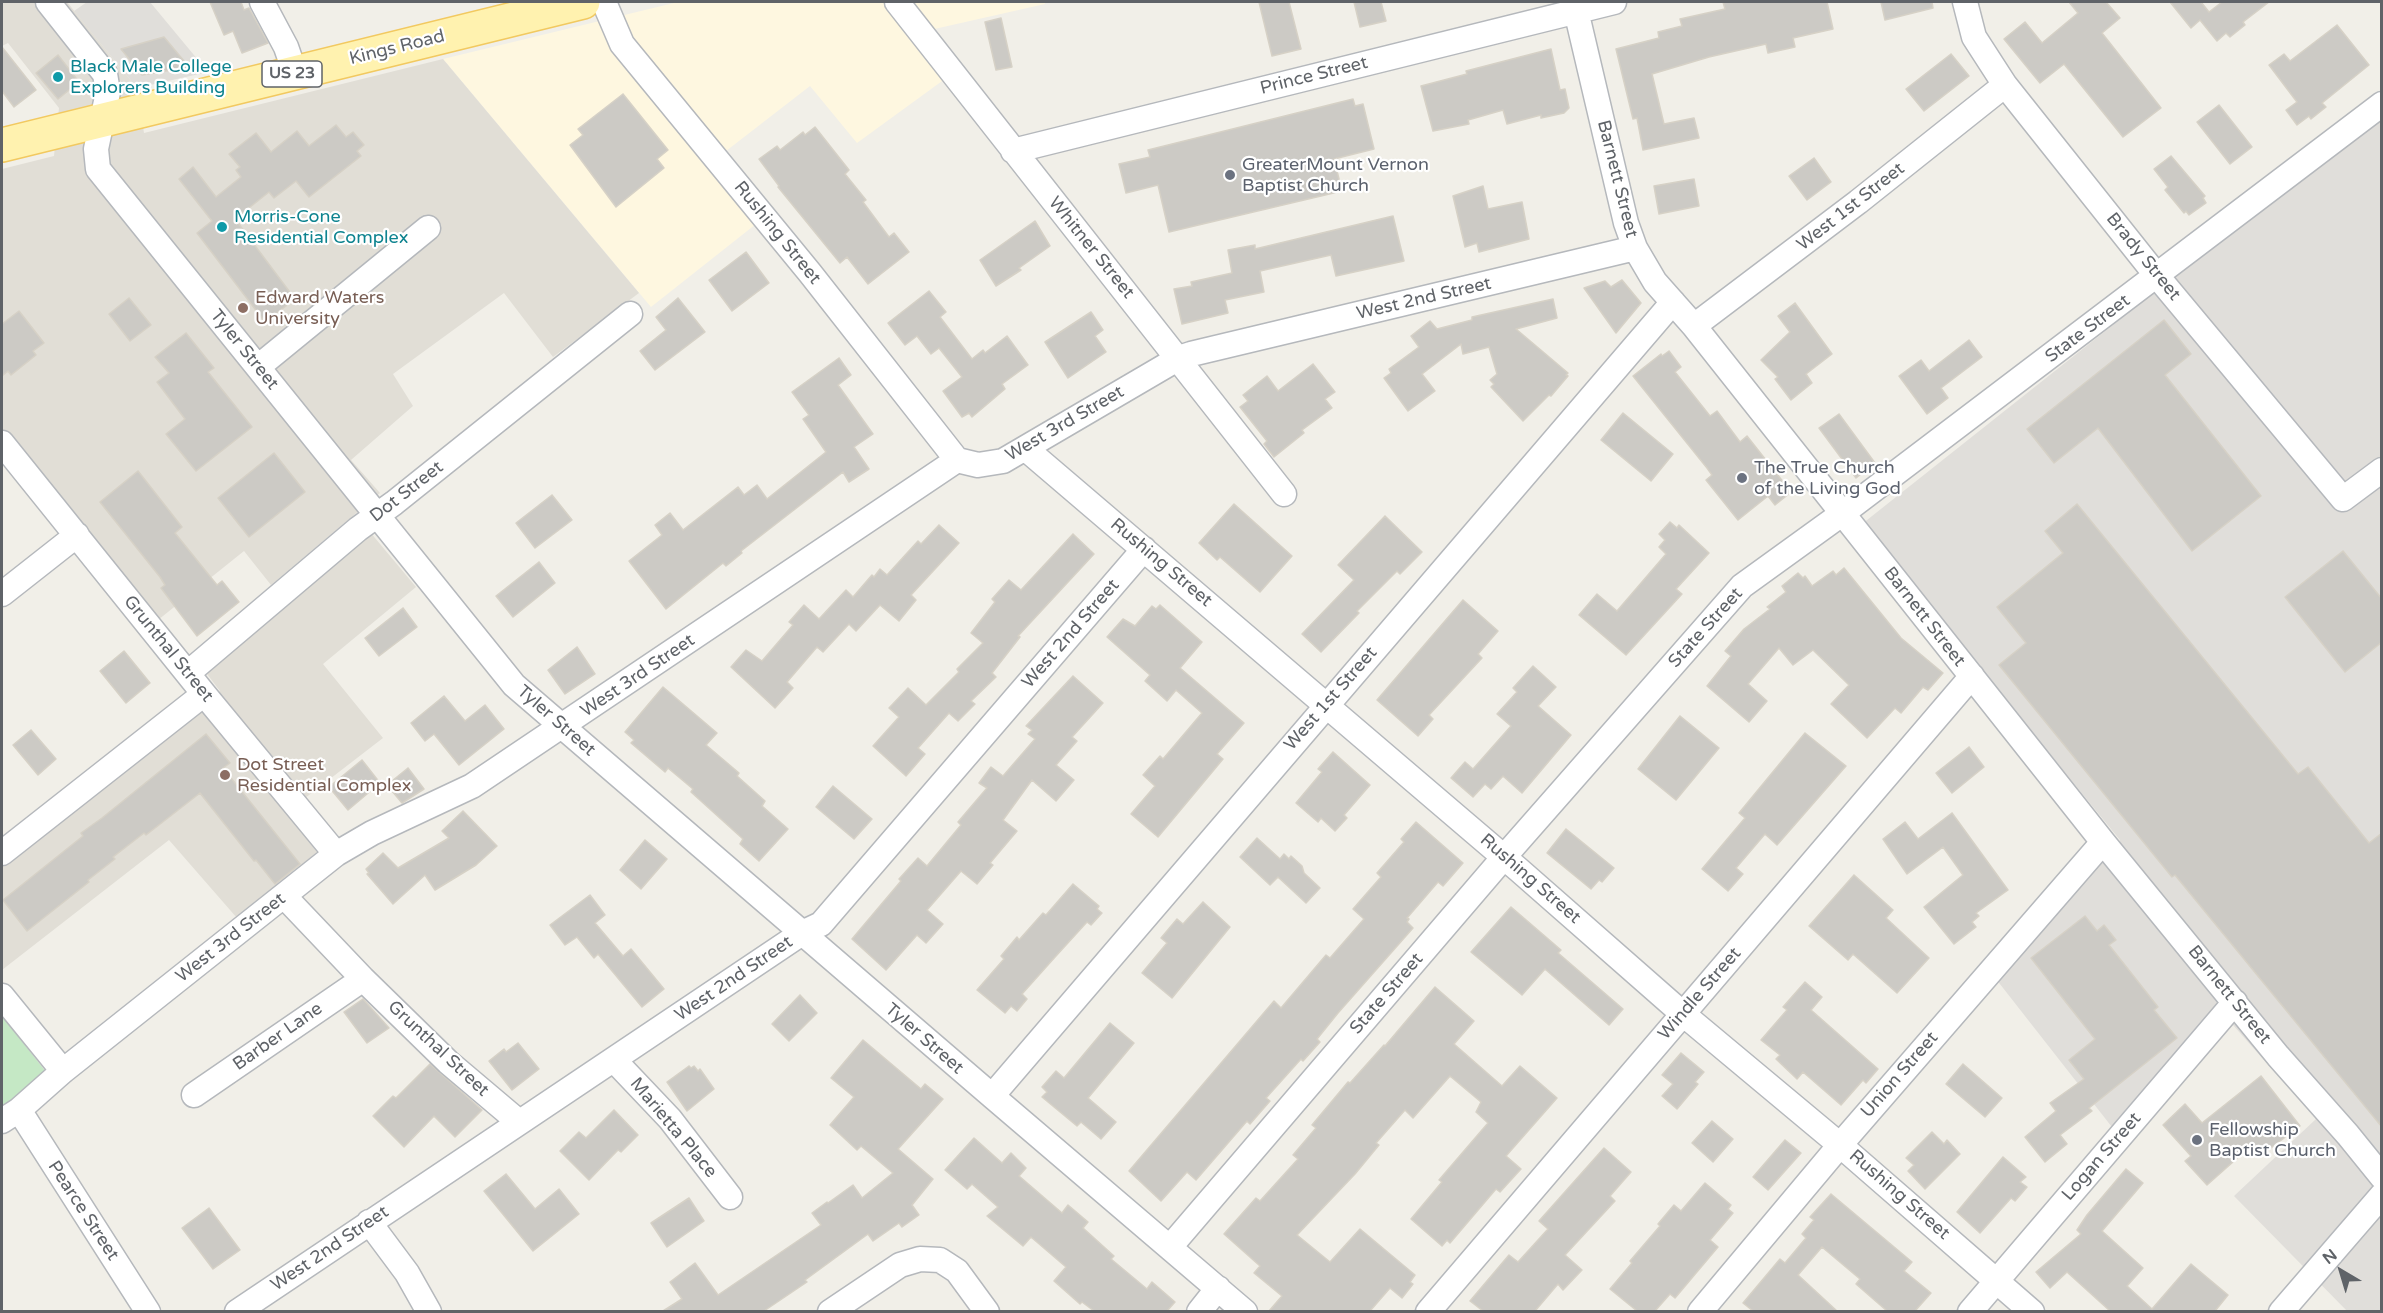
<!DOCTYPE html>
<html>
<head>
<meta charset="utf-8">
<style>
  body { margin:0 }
  #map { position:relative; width:2383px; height:1313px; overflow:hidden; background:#f1efe8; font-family:"Varela Round",sans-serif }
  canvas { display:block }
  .frame { position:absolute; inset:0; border:3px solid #5f6368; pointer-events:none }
  .north { position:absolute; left:2311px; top:1241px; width:60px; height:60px; -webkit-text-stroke:4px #fff; paint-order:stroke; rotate:322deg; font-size:16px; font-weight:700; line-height:24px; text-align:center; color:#5f6368 }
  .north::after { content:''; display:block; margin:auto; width:21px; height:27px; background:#5f6368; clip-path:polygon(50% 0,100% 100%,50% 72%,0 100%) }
</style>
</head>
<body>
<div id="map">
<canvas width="2383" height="1313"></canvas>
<div class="frame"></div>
<div class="north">N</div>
</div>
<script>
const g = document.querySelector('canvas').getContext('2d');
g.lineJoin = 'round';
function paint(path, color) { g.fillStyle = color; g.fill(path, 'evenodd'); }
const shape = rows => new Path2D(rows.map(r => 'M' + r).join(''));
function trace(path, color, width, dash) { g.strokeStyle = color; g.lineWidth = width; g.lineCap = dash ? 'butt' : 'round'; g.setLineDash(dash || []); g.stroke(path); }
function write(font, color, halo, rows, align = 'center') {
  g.font = font + ' "Varela Round",sans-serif'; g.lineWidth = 4.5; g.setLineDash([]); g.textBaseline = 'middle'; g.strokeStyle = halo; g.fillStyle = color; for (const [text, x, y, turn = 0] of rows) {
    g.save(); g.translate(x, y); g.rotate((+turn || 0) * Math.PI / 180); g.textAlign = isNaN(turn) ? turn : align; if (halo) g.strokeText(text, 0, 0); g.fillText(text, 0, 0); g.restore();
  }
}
paint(shape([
  [678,2,1045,2,1045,4,930,30,960,68,857,143,810,86,708,165,756,224,651,307,443,59]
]), '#fef7e0');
paint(shape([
  [87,2,150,2,208,72,137,88,74,11],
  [2381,119,2381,1311,2347,1311,2234,1196,2316,1119,2233,1025,2126,1145,1996,979,2120,840,1862,524,2157,290]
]), '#e0deda');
paint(shape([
  [2,2,67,2,137,88,144,133,443,59,639,293,553,357,504,293,393,374,413,406,351,460,380,493,271,585,244,551,158,620,6,431,2,434,2,169,54,156,59,108,8,43,2,46],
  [370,532,416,587,323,664,383,738,287,812,317,852,237,918,169,840,2,970,2,866,220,691,204,670]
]), '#e1ded6');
paint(shape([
  [2,1016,50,1077,2,1109]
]), '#c5e8c5');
const building = shape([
  [210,2,241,2,244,10,249,8,268,43,242,53,233,31,224,35,210,2],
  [1259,2,1289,2,1301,49,1272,56,1259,2],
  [1354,2,1381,2,1386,21,1360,27,1354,2],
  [1723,2,1827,2,1833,29,1793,38,1795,47,1768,53,1766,44,1709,57,1652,74,1664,124,1694,118,1699,138,1643,150,1637,118,1633,119,1616,49,1659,38,1658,32,1682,26,1680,19,1725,9,1723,2],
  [1881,2,1932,2,1933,8,1885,20,1881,2],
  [2069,2,2106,2,2120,18,2102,33,2161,108,2123,137,2064,64,2040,83,2004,39,2025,22,2042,43,2078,13,2069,2],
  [2170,2,2201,2,2209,12,2222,2,2269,2,2243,22,2245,25,2230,37,2226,33,2217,41,2200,20,2191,28,2170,2],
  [1001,18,1012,67,996,70,985,22,1001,18],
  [2337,25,2369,65,2322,103,2326,107,2311,119,2309,116,2297,125,2286,110,2297,102,2269,65,2284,54,2290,61,2337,25],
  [164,37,189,67,142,75,121,49,164,37],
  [2,47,36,90,14,107,2,91,2,47],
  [1551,49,1560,90,1565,89,1569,108,1564,113,1541,118,1541,115,1507,124,1503,110,1468,120,1469,124,1433,131,1421,86,1467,74,1466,71,1551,49],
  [1951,54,1969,76,1924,111,1906,89,1951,54],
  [58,55,79,82,58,99,36,73,58,55],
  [623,94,668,150,657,159,664,168,616,207,570,145,583,135,578,129,623,94],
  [1353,99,1355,106,1363,104,1374,149,1334,159,1342,191,1169,232,1158,185,1126,193,1119,164,1150,157,1148,150,1353,99],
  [2219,105,2252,147,2230,164,2197,122,2219,105],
  [336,125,346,137,353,132,364,145,357,151,361,156,309,197,296,181,274,198,269,192,235,219,295,299,265,322,197,233,212,221,179,179,193,167,216,197,241,177,236,170,240,167,229,154,256,133,271,152,297,131,309,146,336,125],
  [815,127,849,170,845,174,866,200,863,202,889,237,894,233,909,252,868,284,847,257,840,263,778,187,779,186,759,159,777,146,780,150,803,132,805,135,815,127],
  [2171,156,2205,196,2203,198,2206,203,2189,215,2186,211,2184,213,2165,190,2168,187,2154,169,2171,156],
  [1814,158,1831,182,1807,200,1789,176,1814,158],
  [1694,179,1699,206,1659,214,1654,186,1694,179],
  [1483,186,1488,209,1522,202,1529,239,1479,252,1477,243,1465,247,1453,196,1483,186],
  [1393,216,1404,261,1336,276,1331,255,1260,271,1264,292,1225,300,1228,313,1182,324,1174,289,1192,286,1191,282,1232,273,1228,250,1255,245,1255,249,1393,216],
  [1035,221,1050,246,1019,268,1021,270,996,286,980,260,1035,221],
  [746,252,769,283,732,311,709,280,746,252],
  [1622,280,1641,303,1616,333,1584,288,1605,281,1611,287,1622,280],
  [929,291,946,312,940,317,972,359,983,350,985,353,1007,336,1028,365,1002,384,1005,389,972,417,969,413,962,417,943,391,962,377,939,348,931,354,917,336,905,345,888,323,929,291],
  [129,298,151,325,130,341,109,314,129,298],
  [678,298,705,332,655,370,640,351,666,330,656,317,678,298],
  [1553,299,1557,318,1516,329,1568,373,1566,375,1568,376,1551,396,1549,395,1523,421,1491,387,1494,384,1490,380,1497,374,1489,347,1463,354,1461,344,1422,374,1435,391,1408,411,1384,378,1391,373,1389,369,1419,347,1411,336,1430,321,1437,329,1472,320,1472,317,1553,299],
  [1795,303,1832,354,1806,374,1812,383,1791,400,1775,379,1778,377,1761,360,1790,332,1778,316,1795,303],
  [19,311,44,343,33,351,36,355,11,375,8,371,2,376,2,324,19,311],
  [1091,312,1103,330,1095,336,1106,352,1068,378,1045,342,1091,312],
  [2164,320,2191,354,2165,375,2261,496,2192,551,2098,428,2054,463,2027,429,2164,320],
  [186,333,214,368,208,372,252,427,196,471,166,434,185,419,157,382,169,373,155,357,186,333],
  [1969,340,1982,357,1941,388,1948,398,1927,414,1899,376,1921,360,1929,371,1969,340],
  [1669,351,1681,367,1675,372,1710,416,1717,411,1740,442,1747,436,1784,483,1783,485,1790,493,1775,505,1768,496,1738,520,1706,480,1712,475,1707,468,1633,376,1661,354,1662,356,1669,351],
  [839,358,851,375,838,385,873,434,854,447,869,469,849,482,843,472,741,551,742,553,726,566,723,563,666,609,629,561,662,535,655,525,670,513,683,530,738,487,744,495,757,485,767,499,826,452,803,419,809,415,792,392,839,358],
  [1313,364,1335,392,1325,399,1332,408,1302,430,1304,433,1274,457,1264,444,1267,441,1240,407,1248,401,1243,395,1267,376,1278,391,1313,364],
  [1623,413,1673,454,1651,481,1601,440,1623,413],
  [1839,414,1875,463,1856,478,1819,428,1839,414],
  [274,453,305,492,249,537,218,498,274,453],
  [138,471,182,527,175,533,217,585,222,581,239,602,197,636,161,588,165,585,160,577,100,502,138,471],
  [552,495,572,520,535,548,516,523,552,495],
  [1234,504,1292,556,1260,592,1220,557,1217,560,1199,543,1234,504],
  [2077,504,2298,774,2308,767,2369,843,2382,833,2382,1127,2175,875,2172,877,1999,665,2026,643,1997,607,2063,553,2045,531,2077,504],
  [1385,516,1422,552,1400,574,1397,571,1357,611,1359,613,1321,652,1302,634,1354,580,1338,565,1385,516],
  [1670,522,1677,528,1679,525,1709,553,1676,589,1682,594,1626,655,1579,615,1597,594,1617,611,1666,554,1659,547,1665,540,1659,534,1670,522],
  [939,525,959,543,911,595,916,600,899,621,880,605,856,631,849,624,823,652,817,647,787,682,793,688,775,708,731,667,746,650,762,661,793,625,789,622,804,605,819,619,846,590,853,597,872,575,874,577,880,569,887,575,918,541,921,544,939,525],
  [1073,534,1094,554,1018,636,1020,637,992,673,996,677,971,701,975,704,958,721,949,713,918,748,925,754,906,776,873,746,899,717,889,708,908,688,926,705,959,672,957,669,983,643,971,633,995,602,992,599,1009,580,1021,590,1073,534],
  [2343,551,2382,599,2382,642,2345,672,2285,597,2343,551],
  [539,562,555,583,513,617,496,596,539,562],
  [1844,568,1901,638,1943,673,1928,690,1923,687,1901,713,1895,708,1867,738,1831,704,1849,685,1813,650,1793,665,1779,648,1748,684,1767,701,1749,722,1707,686,1731,656,1725,651,1744,629,1770,609,1767,607,1786,592,1782,586,1798,573,1803,578,1805,576,1812,586,1833,571,1836,575,1844,568],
  [1463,600,1498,631,1478,654,1482,658,1429,715,1433,719,1418,736,1377,700,1463,600],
  [1160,605,1202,642,1180,668,1244,723,1217,754,1223,759,1158,837,1131,814,1155,786,1143,775,1160,756,1163,759,1202,713,1176,690,1167,701,1145,681,1150,675,1107,637,1123,619,1135,626,1152,606,1156,609,1160,605],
  [403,608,417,627,379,656,365,638,403,608],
  [577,647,595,674,565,694,548,670,577,647],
  [124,651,150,683,126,703,100,671,124,651],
  [1533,666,1556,687,1538,706,1571,735,1522,793,1503,776,1491,789,1485,784,1473,797,1451,778,1465,762,1473,769,1511,726,1497,714,1517,692,1513,688,1533,666],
  [1073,676,1103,703,1072,737,1077,741,1056,765,1074,780,1056,801,1032,780,1003,820,1017,831,990,863,993,865,977,884,961,871,927,910,943,924,926,943,917,935,886,970,852,939,901,881,899,879,918,858,927,866,961,825,958,822,987,788,979,783,991,767,1003,776,1035,739,1028,734,1032,730,1026,726,1073,676],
  [663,687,717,733,706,745,739,773,737,776,765,801,762,806,788,829,759,861,740,844,743,839,691,792,693,789,668,768,665,772,631,743,634,740,625,732,663,687],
  [444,696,465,721,485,705,504,729,459,765,434,734,425,741,411,723,444,696],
  [1680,716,1719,748,1676,800,1638,769,1680,716],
  [31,730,56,759,38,775,13,745,31,730],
  [1805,733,1846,766,1777,845,1765,834,1736,868,1743,874,1728,891,1702,869,1745,818,1739,813,1805,733],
  [206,734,230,763,223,768,300,864,275,884,256,860,254,861,200,793,146,835,144,833,113,857,115,859,88,880,89,882,27,931,3,900,83,836,81,833,102,818,206,734],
  [1969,747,1984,767,1952,793,1936,773,1969,747],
  [1333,752,1370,785,1344,815,1347,818,1335,831,1321,818,1318,822,1296,803,1322,772,1318,769,1333,752],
  [362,760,380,783,348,810,329,787,362,760],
  [408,768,424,789,402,803,387,785,408,768],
  [833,786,872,819,854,839,816,807,833,786],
  [463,811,497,846,476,865,435,890,425,875,393,904,367,874,369,873,366,869,383,853,398,868,449,838,442,831,463,811],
  [1952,813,2008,890,1976,913,1979,916,1972,922,1976,927,1954,944,1924,907,1963,875,1943,847,1907,874,1883,839,1905,822,1918,839,1952,813],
  [1416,822,1463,863,1443,886,1438,882,1407,918,1409,919,1407,922,1413,928,1338,1013,1317,1039,1320,1042,1303,1061,1301,1059,1266,1098,1270,1101,1250,1124,1247,1121,1196,1180,1187,1172,1161,1201,1129,1171,1274,1001,1281,1008,1326,955,1330,958,1364,919,1353,909,1381,877,1377,873,1404,842,1401,839,1416,822],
  [1566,829,1614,868,1602,882,1599,880,1591,889,1547,853,1566,829],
  [1257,838,1280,859,1284,854,1289,859,1291,856,1302,866,1304,873,1320,888,1306,903,1278,877,1270,885,1240,857,1257,838],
  [645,840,667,859,641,889,620,870,645,840],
  [1854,875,1893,910,1886,918,1929,958,1897,993,1853,954,1848,960,1809,926,1854,875],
  [1073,884,1099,906,1097,909,1102,913,1091,925,1087,922,1056,956,1022,994,1027,999,1017,1011,1011,1006,1005,1013,977,990,1004,959,1001,956,1017,937,1019,940,1043,913,1046,915,1073,884],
  [590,895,605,915,595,923,623,956,631,949,664,989,642,1007,598,954,594,958,577,937,565,945,550,925,590,895],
  [1203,902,1230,927,1172,998,1142,973,1167,943,1161,938,1177,919,1183,924,1203,902],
  [1511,907,1561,950,1558,953,1623,1009,1609,1025,1545,969,1522,995,1471,952,1511,907],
  [2085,916,2097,931,2104,925,2116,940,2109,945,2158,1007,2154,1010,2177,1038,2089,1108,2092,1111,2060,1135,2067,1144,2045,1162,2025,1137,2056,1111,2050,1103,2084,1079,2069,1060,2095,1039,2031,958,2085,916],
  [1805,982,1822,997,1811,1010,1878,1069,1866,1083,1863,1080,1841,1105,1803,1072,1797,1079,1776,1059,1780,1055,1761,1040,1787,1010,1783,1007,1805,982],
  [1435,987,1474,1021,1454,1044,1502,1086,1520,1066,1557,1098,1506,1156,1521,1169,1500,1192,1496,1189,1450,1243,1447,1240,1442,1246,1411,1219,1442,1182,1439,1180,1488,1123,1476,1112,1481,1102,1450,1076,1413,1118,1405,1110,1376,1143,1379,1145,1355,1174,1297,1235,1330,1262,1360,1229,1415,1275,1410,1282,1413,1284,1402,1298,1390,1288,1370,1311,1269,1311,1282,1296,1254,1273,1260,1266,1224,1234,1256,1198,1260,1201,1298,1159,1293,1155,1316,1128,1312,1125,1348,1082,1350,1083,1384,1045,1385,1046,1435,987],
  [800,995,817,1013,789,1041,772,1024,800,995],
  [363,999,389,1028,367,1043,344,1012,363,999],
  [1110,1023,1134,1043,1088,1098,1116,1122,1101,1139,1081,1122,1077,1126,1042,1097,1047,1092,1042,1087,1056,1071,1064,1078,1110,1023],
  [863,1040,921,1089,925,1084,943,1099,898,1149,933,1179,912,1205,919,1215,902,1227,899,1223,873,1241,868,1234,805,1280,807,1282,764,1311,663,1311,682,1299,670,1282,695,1263,718,1295,821,1225,812,1213,827,1202,828,1203,853,1185,862,1198,893,1173,861,1146,857,1150,830,1125,854,1097,831,1078,863,1040],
  [518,1043,539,1069,512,1090,489,1061,504,1049,506,1052,518,1043],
  [1681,1053,1704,1072,1695,1082,1698,1084,1677,1109,1662,1096,1673,1084,1662,1075,1681,1053],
  [430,1064,482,1110,455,1137,434,1116,404,1147,373,1116,393,1096,396,1098,430,1064],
  [1963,1064,2002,1098,1985,1117,1946,1084,1963,1064],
  [689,1066,691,1068,694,1066,698,1071,700,1069,714,1089,687,1111,667,1082,689,1066],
  [2261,1076,2300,1126,2259,1157,2251,1146,2207,1185,2185,1161,2191,1156,2163,1125,2185,1104,2202,1123,2261,1076],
  [614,1110,638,1135,621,1152,618,1150,589,1180,560,1151,579,1132,586,1138,614,1110],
  [1712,1121,1733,1139,1713,1162,1692,1143,1712,1121],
  [1932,1132,1944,1144,1947,1140,1960,1154,1925,1189,1908,1171,1914,1165,1906,1158,1932,1132],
  [974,1138,1002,1163,1011,1153,1026,1168,1019,1176,1062,1213,1068,1205,1088,1222,1083,1228,1114,1256,1111,1259,1147,1289,1152,1282,1175,1302,1167,1311,1094,1311,1082,1302,1080,1304,1054,1281,1066,1267,1031,1237,1023,1246,987,1216,998,1207,972,1184,967,1189,945,1170,974,1138],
  [1785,1140,1801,1153,1768,1190,1753,1177,1785,1140],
  [1604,1148,1631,1172,1610,1196,1615,1201,1565,1255,1582,1270,1563,1290,1558,1284,1535,1311,1483,1311,1470,1301,1509,1255,1518,1262,1548,1229,1539,1221,1604,1148],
  [2003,1157,2026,1177,2020,1182,2027,1187,2015,1201,2011,1198,1980,1233,1957,1212,2003,1157],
  [2126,1169,2143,1183,2102,1231,2143,1268,2127,1286,2152,1309,2191,1264,2228,1295,2215,1311,2110,1311,2067,1272,2050,1288,2036,1272,2081,1234,2077,1230,2087,1215,2126,1169],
  [506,1174,535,1209,559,1189,579,1214,533,1251,484,1191,506,1174],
  [1705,1183,1731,1205,1728,1209,1733,1213,1710,1240,1718,1247,1675,1298,1670,1294,1655,1311,1637,1311,1610,1289,1632,1263,1630,1261,1660,1226,1658,1224,1674,1205,1681,1211,1705,1183],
  [1831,1194,1912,1262,1904,1271,1931,1293,1915,1311,1887,1311,1856,1284,1860,1279,1822,1247,1798,1275,1837,1311,1753,1311,1743,1303,1780,1259,1785,1263,1806,1238,1802,1234,1814,1220,1810,1217,1831,1194],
  [689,1198,704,1221,667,1247,651,1223,689,1198],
  [209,1208,240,1250,213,1269,182,1228,209,1208]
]);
paint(building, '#cccac5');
trace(building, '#d6d1c6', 1.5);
const minor = shape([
  [48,2,105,74,108,92,96,149,98,169,514,685,992,1096,1245,1312],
  [262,2,286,47,295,73],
  [604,2,622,44,810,273,957,460],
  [897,2,1284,494],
  [1574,2,1626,223,1635,248,1655,282,1694,326,2103,842,2278,1056,2348,1135,2382,1177],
  [1965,2,1974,37,2005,85,2157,276,2343,499,2382,470],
  [1013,151,1614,2],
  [1694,326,1858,202,2005,85],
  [258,367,428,228],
  [2,443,204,694,336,854],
  [1026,449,1519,870,1683,1014,1840,1145,2032,1312],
  [2,594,77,535],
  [188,673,358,529,394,503,630,314],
  [2,853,204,694],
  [284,896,363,979,448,1062,519,1122],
  [2,996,63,1071],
  [614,1060,670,1119,730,1197],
  [194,1095,363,979],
  [992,1096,1673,302],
  [19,1110,148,1312],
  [2,1121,19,1110,63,1071,336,854,372,833,472,786,957,460,978,465,1003,461,1179,358,1191,354,1635,248],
  [369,1222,407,1273,429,1312],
  [1170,1247,1504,857,1742,586,1843,513,2382,104],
  [237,1312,802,933,821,924,1144,549],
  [830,1312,900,1265,920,1259,940,1260,957,1271,987,1312],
  [1199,1312,1218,1288],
  [1428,1312,1972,676],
  [1700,1312,1840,1145,2103,842],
  [1970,1312,2235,1002],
  [2281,1312,2382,1195]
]);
const primary = shape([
  [2,145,583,2]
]);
trace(minor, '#b5b8bc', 27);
trace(primary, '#f2c960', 36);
trace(minor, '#fff', 24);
trace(primary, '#fff2af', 33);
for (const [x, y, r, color] of [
  [58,77,6,"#0f9aa8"],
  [1230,175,6,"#6b7280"],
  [222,227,6,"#0f9aa8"],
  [243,308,6,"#8d6e63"],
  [1742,478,6,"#6b7280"],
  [225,775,6,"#8d6e63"],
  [2197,1140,6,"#6b7280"]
]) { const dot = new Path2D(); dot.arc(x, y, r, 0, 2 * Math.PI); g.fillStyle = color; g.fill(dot); trace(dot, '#fff', 2); }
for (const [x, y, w] of [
  [292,74,60]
]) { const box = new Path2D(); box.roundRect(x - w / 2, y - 13, w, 26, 4.5); g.fillStyle = '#fff'; g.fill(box); trace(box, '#5f6368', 1.5); }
write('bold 16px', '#5f6368', null, [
  ["US 23",292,74]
]);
write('18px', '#5f6368', '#fff', [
  ["Kings Road",397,48,-14],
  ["Prince Street",1314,76,-14],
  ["Barnett Street",1617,179,76],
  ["West 1st Street",1851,207,-38],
  ["Rushing Street",777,233,51],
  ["Whitner Street",1091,248,51],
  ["Brady Street",2143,257,51],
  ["West 2nd Street",1424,299,-13],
  ["State Street",2088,329,-37],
  ["Tyler Street",244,350,51],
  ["West 3rd Street",1065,424,-30],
  ["Dot Street",407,492,-38],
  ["Rushing Street",1161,563,40],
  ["Barnett Street",1924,617,52],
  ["State Street",1706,628,-48],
  ["West 2nd Street",1071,634,-49],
  ["Grunthal Street",168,649,51],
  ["West 3rd Street",638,676,-34],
  ["West 1st Street",1331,699,-49],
  ["Tyler Street",556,721,41],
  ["Rushing Street",1530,879,41],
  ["West 3rd Street",231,938,-38],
  ["West 2nd Street",734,979,-34],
  ["State Street",1387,994,-49],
  ["Windle Street",1700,994,-49],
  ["Barnett Street",2229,995,51],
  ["Barber Lane",278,1037,-35],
  ["Tyler Street",924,1039,41],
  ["Grunthal Street",438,1049,43],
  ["Union Street",1900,1075,-49],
  ["Marietta Place",673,1128,50],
  ["Logan Street",2102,1157,-49],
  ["Rushing Street",1899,1195,41],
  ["Pearce Street",83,1211,57],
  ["West 2nd Street",330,1249,-34]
]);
write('18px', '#0d838f', '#fff', [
  ["Black Male College",70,67],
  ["Explorers Building",70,88],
  ["Morris-Cone",234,217],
  ["Residential Complex",234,238]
], 'left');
write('18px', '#5b616d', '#fff', [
  ["GreaterMount Vernon",1242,165],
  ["Baptist Church",1242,186],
  ["The True Church",1754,468],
  ["of the Living God",1754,489],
  ["Fellowship",2209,1130],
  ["Baptist Church",2209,1151]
], 'left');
write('18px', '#785e54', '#fff', [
  ["Edward Waters",255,298],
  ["University",255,319],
  ["Dot Street",237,765],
  ["Residential Complex",237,786]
], 'left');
</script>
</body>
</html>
